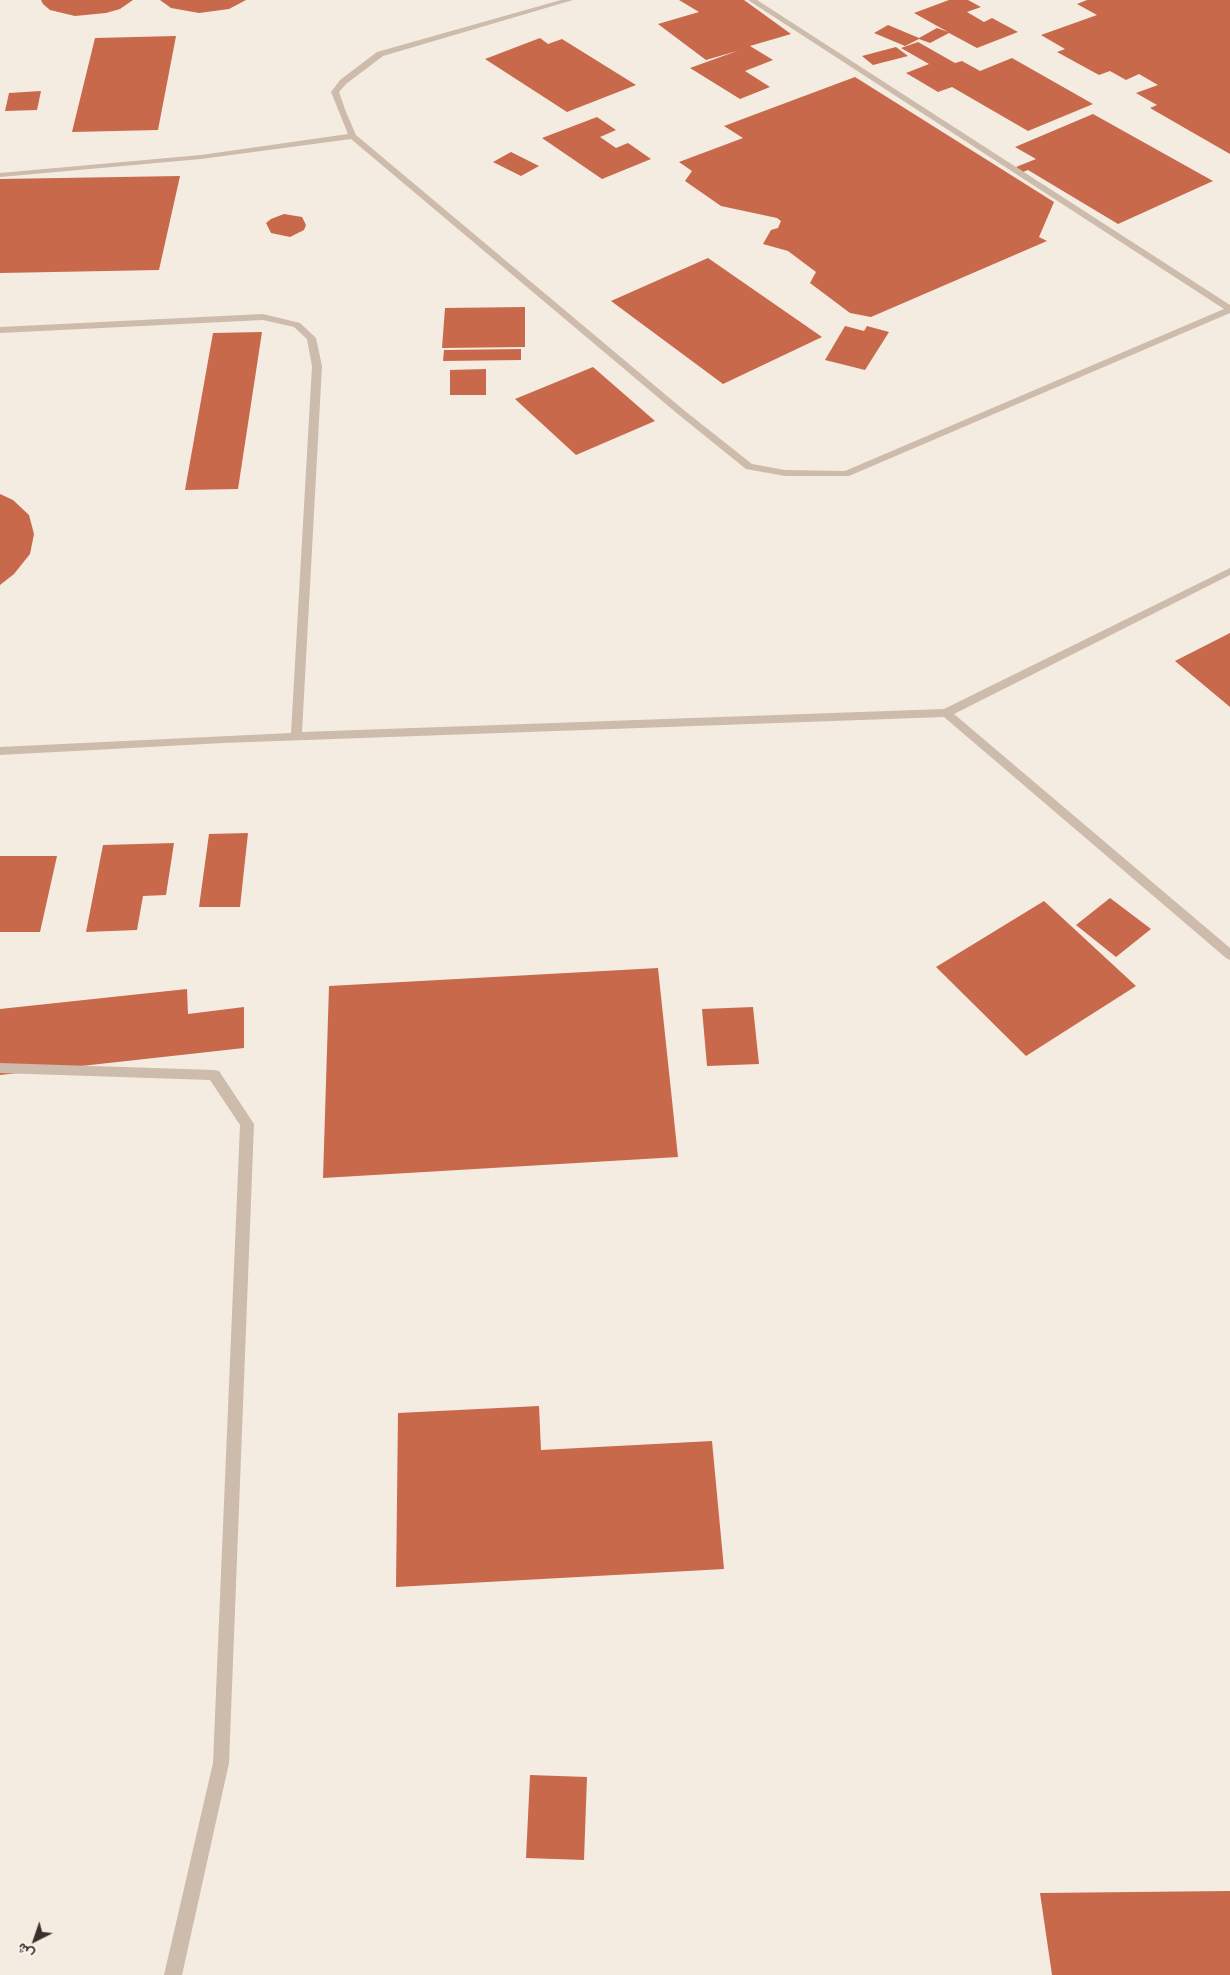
<!DOCTYPE html>
<html>
<head>
<meta charset="utf-8">
<style>
  body { margin:0 }
  #map { position:relative; width:1230px; height:1975px; overflow:hidden; background:#f4ebe1; font-family:Ubuntu,Vazirmatn,sans-serif }
  canvas { display:block }
  .north { position:absolute; left:10px; top:1915px; width:50px; height:50px; -webkit-text-stroke:4px #fbf5ee; paint-order:stroke; rotate:221deg; font-size:14px; font-weight:700; line-height:20px; text-align:center; color:#3b302b }
  .north::after { content:''; display:block; margin:auto; width:18px; height:22px; background:#3b302b; clip-path:polygon(50% 0,100% 100%,50% 72%,0 100%) }
</style>
</head>
<body>
<div id="map">
<canvas width="1230" height="1975"></canvas>
<div class="north">ش</div>
</div>
<script>
const g = document.querySelector('canvas').getContext('2d');
g.lineJoin = 'round';
function paint(path, color) { g.fillStyle = color; g.fill(path, 'evenodd'); }
const shape = rows => new Path2D(rows.map(r => 'M' + r).join(''));
paint(shape([
  [41,0,133,0,120,9,106,13,75,16,50,10,43,4],
  [160,0,246,0,229,9,199,13,171,8],
  [679,0,744,0,791,34,750,46,773,60,745,71,770,87,740,99,690,68,737,51,706,60,658,24,699,12],
  [949,0,968,0,981,7,967,12,984,22,992,18,1018,32,977,48,949,33,930,43,919,39,905,46,874,33,888,25,919,38,937,28,948,32,914,13],
  [1087,0,1230,0,1230,154,1150,108,1157,105,1136,93,1158,85,1139,74,1126,80,1110,71,1099,75,1057,52,1065,49,1041,35,1097,15,1077,4],
  [176,36,158,130,72,132,95,38],
  [540,38,548,44,562,39,636,85,567,112,485,59],
  [918,42,955,63,962,61,980,71,1012,58,1093,104,1028,131,952,87,938,92,906,73,929,64,901,48],
  [896,47,908,56,873,65,862,56],
  [855,77,1054,202,1039,237,1047,241,871,317,850,313,810,283,816,272,788,251,763,244,771,230,778,228,781,221,777,218,721,206,685,181,692,171,679,162,743,138,724,126],
  [41,91,37,110,5,111,9,93],
  [1093,114,1213,181,1118,224,1028,170,1023,172,1016,167,1036,159,1015,147],
  [597,117,616,130,600,137,616,148,628,143,651,159,602,179,542,138],
  [511,152,539,166,521,176,493,162],
  [180,176,159,270,0,273,0,179],
  [284,214,302,217,306,225,304,230,290,237,271,233,266,223,271,219],
  [708,258,822,337,723,384,611,301],
  [525,307,525,347,442,348,445,308],
  [845,326,864,331,867,326,889,332,865,370,825,360],
  [262,332,238,489,185,490,213,333],
  [521,349,521,360,443,361,444,350],
  [593,367,655,421,576,455,515,399],
  [486,369,486,395,450,395,450,370],
  [0,494,13,500,29,515,34,534,30,554,14,574,0,585],
  [1230,633,1230,707,1175,661],
  [248,833,240,907,199,907,209,834],
  [174,843,166,895,143,896,137,930,86,932,103,845],
  [0,856,57,856,40,932,0,932],
  [1110,898,1151,929,1116,957,1076,925],
  [1044,901,1136,986,1026,1056,936,967],
  [658,968,678,1157,323,1178,329,986],
  [187,989,188,1014,244,1007,244,1048,0,1075,0,1009],
  [753,1007,759,1064,707,1066,702,1009],
  [539,1406,541,1450,712,1441,724,1569,396,1587,398,1413],
  [530,1775,587,1777,584,1860,526,1858],
  [1230,1891,1230,1975,1052,1975,1040,1893]
]), '#c8694b');
paint(shape([
  [561,0,573,0,383,56,346,84,339,92,346,112,356,135,685,411,752,464,785,470,845,471,1224,309,748,0,757,0,1230,305,1230,313,849,476,785,476,746,469,679,415,351,139,201,159,0,177,0,173,201,155,348,134,331,92,340,80,377,52,561,0],
  [263,314,300,323,316,338,322,366,302,732,944,709,1230,568,1230,575,954,714,1230,948,1230,960,1226,958,944,717,223,743,0,755,0,747,291,733,312,366,307,339,294,327,263,320,0,333,0,327,263,314],
  [0,1063,214,1070,219,1071,254,1124,229,1763,182,1975,164,1975,213,1763,240,1125,210,1080,0,1073,0,1063]
]), '#cdbbac');
</script>
</body>
</html>
